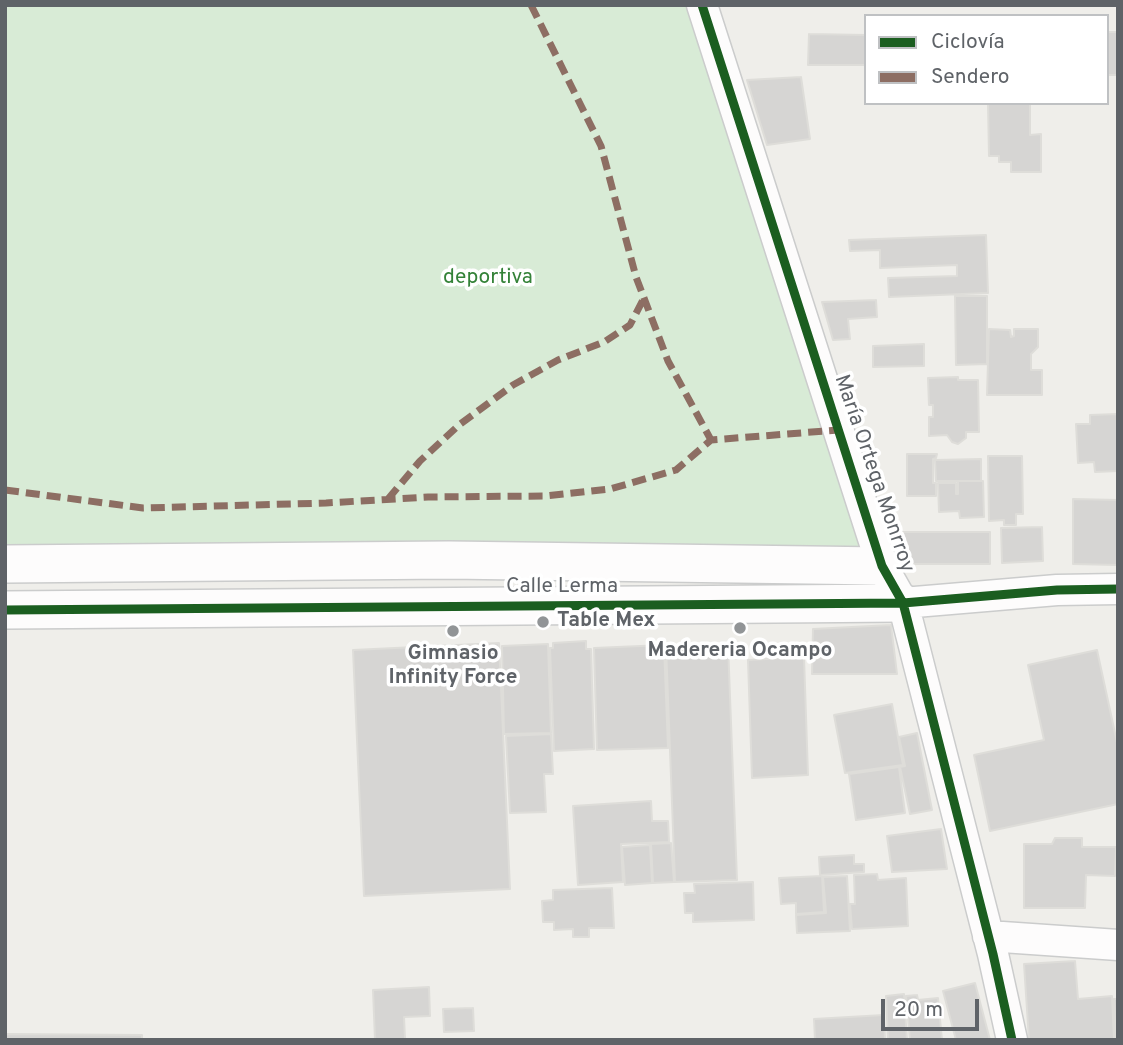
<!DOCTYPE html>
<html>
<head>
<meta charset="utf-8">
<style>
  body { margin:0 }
  #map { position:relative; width:1123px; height:1045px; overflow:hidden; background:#efeeea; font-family:Overpass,sans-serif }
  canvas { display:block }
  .frame { position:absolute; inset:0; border:7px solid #5f6368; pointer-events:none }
  .legend { position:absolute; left:864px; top:14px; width:245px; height:91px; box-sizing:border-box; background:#fff; border:2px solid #bfc1c3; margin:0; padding:9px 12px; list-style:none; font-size:21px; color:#5f6368 }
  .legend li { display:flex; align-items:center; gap:14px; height:35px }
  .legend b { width:35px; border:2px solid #bfc1c3 }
  .scale { position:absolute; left:881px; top:999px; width:98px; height:32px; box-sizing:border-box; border:4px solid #5f6368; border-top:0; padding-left:9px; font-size:21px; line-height:24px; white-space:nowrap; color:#5f6368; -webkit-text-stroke:5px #fff; paint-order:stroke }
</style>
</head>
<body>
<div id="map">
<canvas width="1123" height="1045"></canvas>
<div class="frame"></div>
<ul class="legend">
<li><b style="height:9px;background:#1b5e20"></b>Ciclovía</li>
<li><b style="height:9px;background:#8d6e63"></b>Sendero</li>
</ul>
<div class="scale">20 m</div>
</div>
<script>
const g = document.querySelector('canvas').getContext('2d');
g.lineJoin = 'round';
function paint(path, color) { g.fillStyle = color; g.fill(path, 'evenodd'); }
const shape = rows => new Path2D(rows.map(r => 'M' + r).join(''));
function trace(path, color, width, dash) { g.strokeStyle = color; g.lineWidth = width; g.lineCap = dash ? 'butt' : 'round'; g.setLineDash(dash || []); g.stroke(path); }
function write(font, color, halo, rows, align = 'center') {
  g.font = font + ' Overpass,sans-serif'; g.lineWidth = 7; g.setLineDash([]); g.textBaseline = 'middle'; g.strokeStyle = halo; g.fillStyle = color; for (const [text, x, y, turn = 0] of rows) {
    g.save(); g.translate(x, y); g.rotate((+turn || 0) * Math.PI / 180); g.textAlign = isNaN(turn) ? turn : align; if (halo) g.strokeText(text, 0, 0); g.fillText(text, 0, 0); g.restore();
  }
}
paint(shape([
  [5,5,691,5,867,570,255,542,5,561]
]), '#d8ebd6');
const building = shape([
  [1107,32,1118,32,1118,75,1107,75,1107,32],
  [809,34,866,35,866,65,808,65,809,34],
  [801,77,810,139,767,145,747,80,801,77],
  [988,103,1030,103,1030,135,1041,134,1041,172,1011,172,1011,162,999,162,999,156,989,156,988,103],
  [986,235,988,293,889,297,888,278,957,276,957,265,880,268,880,250,850,251,849,240,986,235],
  [955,296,987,296,987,364,956,365,955,296],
  [876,300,877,317,848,319,850,339,833,340,822,302,876,300],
  [989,329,1010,330,1011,337,1014,336,1014,329,1038,329,1038,347,1031,354,1031,370,1042,370,1042,395,987,395,989,329],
  [924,344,924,366,873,367,873,346,924,344],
  [958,377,958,380,978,380,979,432,966,432,966,438,958,444,952,442,947,435,929,436,929,417,933,417,933,405,929,405,928,378,958,377],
  [1118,414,1118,471,1095,472,1094,462,1078,463,1076,424,1090,424,1090,415,1118,414],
  [907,454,937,454,936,458,933,459,933,483,936,483,936,496,907,496,907,454],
  [988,456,1022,456,1023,514,1016,514,1016,525,1004,525,1004,520,989,521,988,456],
  [981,459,981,481,936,481,935,460,981,459],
  [958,481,983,481,984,517,960,518,959,511,939,512,938,483,956,483,956,494,958,494,958,481],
  [1073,499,1118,500,1118,565,1073,564,1073,499],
  [1042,527,1043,561,1002,563,1001,528,1042,527],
  [897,532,990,532,990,564,905,564,897,532],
  [891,625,897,674,812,674,813,629,891,625],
  [586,641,586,649,591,649,594,749,554,751,550,648,553,648,553,643,586,641],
  [499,643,510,889,364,896,353,650,499,643],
  [548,644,551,733,504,734,502,646,548,644],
  [728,644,737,880,675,882,666,646,728,644],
  [664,645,668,748,597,750,594,648,664,645],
  [1097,650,1118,747,1118,804,990,831,974,755,1044,740,1028,665,1097,650],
  [804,657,808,775,752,778,748,660,804,657],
  [892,704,903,765,845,773,834,715,892,704],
  [917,733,932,810,910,814,900,767,905,766,899,737,917,733],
  [551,734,553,774,544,774,546,812,510,813,506,736,551,734],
  [899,767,905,813,856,820,849,774,899,767],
  [651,801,652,821,668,821,669,842,621,844,623,882,578,885,573,806,651,801],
  [941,829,947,869,892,872,887,836,941,829],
  [1055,838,1082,838,1082,847,1116,847,1115,876,1086,875,1085,908,1024,908,1024,844,1052,844,1055,838],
  [671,843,674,882,653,883,651,844,671,843],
  [650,845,652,883,625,885,622,847,650,845],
  [854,855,854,864,864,864,864,872,820,875,819,857,854,855],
  [877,874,878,880,906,878,908,926,852,929,850,904,855,904,854,875,877,874],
  [822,876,824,912,796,914,796,903,781,904,779,878,822,876],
  [847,876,850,931,797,933,796,915,826,913,823,877,847,876],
  [753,882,754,920,693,922,693,913,685,913,684,893,695,893,694,884,753,882],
  [612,888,614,928,589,928,589,937,573,937,573,929,554,930,554,922,543,922,542,901,553,900,553,890,612,888],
  [1075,961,1078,999,1112,996,1114,1040,1029,1040,1024,964,1075,961],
  [975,983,990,1040,956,1040,943,991,975,983],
  [429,987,430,1016,404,1017,405,1039,413,1040,375,1040,373,990,429,987],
  [904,994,907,1040,888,1040,886,996,904,994],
  [917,995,918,1000,938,998,942,1040,910,1040,906,996,917,995],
  [1114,999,1118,999,1118,1040,1116,1040,1114,999],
  [473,1008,474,1031,444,1032,443,1009,473,1008],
  [884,1015,885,1040,815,1040,814,1019,884,1015],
  [5,1034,142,1035,142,1040,5,1040,5,1034]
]);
paint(building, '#d6d5d3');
trace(building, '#deddd9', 2);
const minor = shape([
  [702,5,882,566,903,603,993,954,1012,1040],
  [903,603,1057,590,1118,589],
  [988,936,1118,945]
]);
const tertiary = shape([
  [5,564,449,560,882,566],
  [5,610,903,603]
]);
trace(minor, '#cbcccc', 33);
trace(tertiary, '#cbcccc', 40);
trace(minor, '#fdfcfc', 30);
trace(tertiary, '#fdfcfc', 37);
trace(shape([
  [531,5,601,146,636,277,668,361,711,440],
  [5,490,143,508,326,503,428,497,544,496,610,489,676,470,711,440,838,430],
  [388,499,420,461,459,425,513,385,558,360,604,342,630,325,644,298]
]), '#8d6e63', 7, [14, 7]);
trace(shape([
  [702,5,882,566,903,603,993,954,1012,1040],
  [5,610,903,603,1057,590,1118,589]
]), '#1b5e20', 9);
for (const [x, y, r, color] of [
  [543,622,7,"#919496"],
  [740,628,7,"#919496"],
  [453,631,7,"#919496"]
]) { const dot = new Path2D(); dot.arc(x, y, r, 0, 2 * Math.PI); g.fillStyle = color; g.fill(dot); trace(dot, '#fff', 2.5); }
write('21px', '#348238', '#fff', [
  ["deportiva",488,279]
]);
write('21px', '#5f6368', '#fff', [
  ["María Ortega Monrroy",873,474,71],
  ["Calle Lerma",562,588]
]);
write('bold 21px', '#5f6368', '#fff', [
  ["Table Mex",557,622,"left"],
  ["Madereria Ocampo",740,652],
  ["Gimnasio",453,655],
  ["Infinity Force",453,679]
]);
</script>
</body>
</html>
